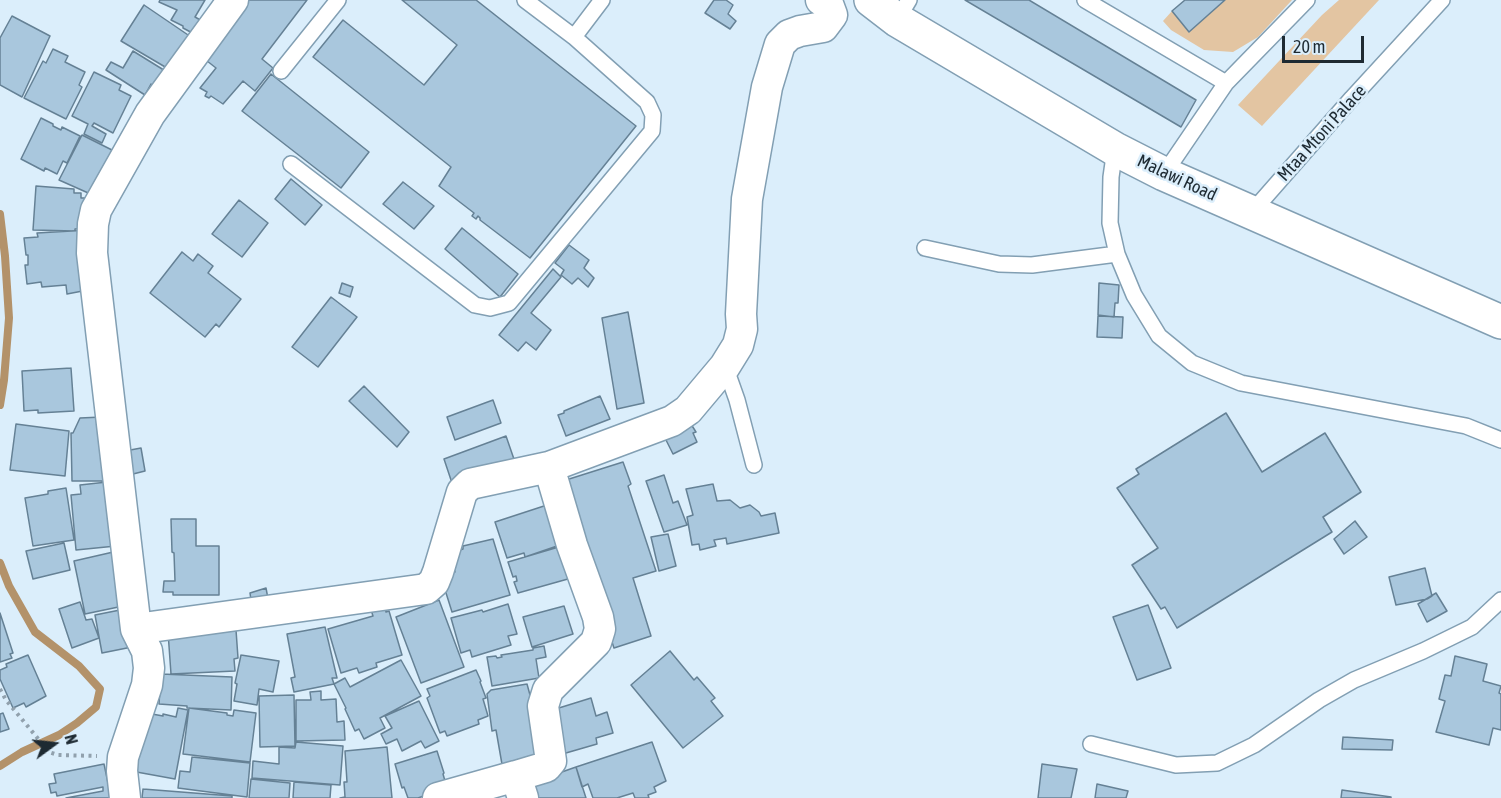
<!DOCTYPE html>
<html>
<head>
<meta charset="utf-8">
<style>
  body { margin:0 }
  #map { position:relative; width:1501px; height:798px; overflow:hidden; background:#dbeefb; font-family:"Asap Condensed",sans-serif }
  canvas { display:block }
  .north { position:absolute; left:24px; top:714px; width:60px; height:60px; -webkit-text-stroke:4px #dbeefb; paint-order:stroke; rotate:75deg; font-size:16px; font-weight:700; line-height:24px; text-align:center; color:#1e2a32 }
  .north::after { content:''; display:block; margin:auto; width:21px; height:27px; background:#1e2a32; clip-path:polygon(50% 0,100% 100%,50% 72%,0 100%) }
  .scale { position:absolute; left:1282px; top:36px; width:82px; height:27px; box-sizing:border-box; border:3px solid #1e2a32; border-top:0; padding-left:8px; font-size:18px; line-height:21px; white-space:nowrap; color:#1e2a32; -webkit-text-stroke:4px #dbeefb; paint-order:stroke }
</style>
</head>
<body>
<div id="map">
<canvas width="1501" height="798"></canvas>
<div class="north">N</div>
<div class="scale">20 m</div>
</div>
<script>
const g = document.querySelector('canvas').getContext('2d');
g.lineJoin = 'round';
function paint(path, color) { g.fillStyle = color; g.fill(path, 'evenodd'); }
const shape = rows => new Path2D(rows.map(r => 'M' + r).join(''));
function trace(path, color, width, dash) { g.strokeStyle = color; g.lineWidth = width; g.lineCap = dash ? 'butt' : 'round'; g.setLineDash(dash || []); g.stroke(path); }
function write(font, color, halo, rows, align = 'center') {
  g.font = font + ' "Asap Condensed",sans-serif'; g.lineWidth = 5; g.setLineDash([]); g.textBaseline = 'middle'; g.strokeStyle = halo; g.fillStyle = color; for (const [text, x, y, turn = 0] of rows) {
    g.save(); g.translate(x, y); g.rotate((+turn || 0) * Math.PI / 180); g.textAlign = isNaN(turn) ? turn : align; if (halo) g.strokeText(text, 0, 0); g.fillText(text, 0, 0); g.restore();
  }
}
paint(shape([
  [1225,0,1292,0,1258,37,1233,52,1204,50,1171,30,1163,21,1172,11,1189,31],
  [1339,0,1379,0,1262,126,1238,105,1322,15]
]), '#e3c5a2');
trace(shape([
  [0,214,5,256,9,318,4,380,0,405],
  [0,563,9,586,35,632,79,666,100,689,96,707,77,723,59,735,22,752,0,766]
]), '#b3926a', 8);
const building = shape([
  [160,0,205,0,195,17,204,22,198,36,183,28,183,26,171,20,177,10,159,2,160,0],
  [247,0,307,0,262,59,273,68,255,91,243,81,223,104,211,96,209,98,205,96,207,92,200,88,216,68,202,57,247,0],
  [402,0,476,0,636,126,530,258,480,220,480,218,478,216,476,219,472,216,474,213,439,186,451,167,313,57,343,20,424,85,457,45,402,0],
  [714,0,726,0,733,5,728,14,736,21,730,29,705,13,714,0],
  [965,0,1029,0,1196,100,1181,127,965,0],
  [1185,0,1225,0,1189,32,1172,11,1185,0],
  [144,5,194,39,172,71,121,41,144,5],
  [12,16,50,36,22,97,0,85,0,38,12,16],
  [53,49,68,56,65,62,85,72,79,85,82,87,66,119,24,98,43,61,46,63,53,49],
  [133,51,167,72,157,88,151,84,145,95,106,70,111,62,123,68,133,51],
  [94,72,121,85,119,90,131,96,113,133,94,123,92,126,106,134,102,143,84,134,88,124,72,116,94,72],
  [271,74,369,152,341,188,242,111,271,74],
  [41,118,53,124,53,126,61,130,62,127,80,136,67,163,63,161,57,174,45,168,44,171,21,159,41,118],
  [82,135,116,152,95,196,59,180,82,135],
  [291,179,322,205,305,225,275,199,291,179],
  [403,182,434,206,414,229,383,204,403,182],
  [36,186,74,189,74,193,81,193,81,198,90,198,86,228,75,229,75,231,33,230,36,186],
  [239,200,268,223,242,257,212,234,239,200],
  [462,228,518,274,500,297,445,249,462,228],
  [89,230,93,289,67,294,66,285,42,287,41,282,27,284,25,265,28,265,28,255,26,255,24,238,38,237,37,233,89,230],
  [569,245,589,260,584,268,594,278,588,287,578,278,572,284,561,275,564,270,555,263,569,245],
  [182,252,193,261,198,254,213,266,208,273,241,299,219,327,216,324,205,337,150,293,182,252],
  [553,269,561,277,531,313,551,330,536,350,526,342,518,351,499,335,553,269],
  [342,283,353,287,350,297,339,293,342,283],
  [1099,283,1119,285,1118,303,1115,303,1114,317,1098,315,1099,283],
  [331,297,357,317,318,367,292,347,331,297],
  [628,312,644,403,617,409,602,318,628,312],
  [1098,316,1123,317,1122,338,1097,337,1098,316],
  [71,368,74,411,38,413,38,410,24,411,22,371,71,368],
  [364,386,409,432,397,447,349,401,364,386],
  [600,396,610,419,566,436,558,415,564,413,564,411,600,396],
  [493,400,501,423,455,440,447,417,493,400],
  [1226,413,1262,472,1325,433,1361,492,1323,517,1332,532,1177,628,1165,607,1161,609,1132,565,1158,548,1117,488,1139,474,1136,469,1226,413],
  [102,417,110,481,72,481,71,433,73,433,80,418,102,417],
  [689,421,696,432,693,433,697,442,673,454,663,434,689,421],
  [16,424,69,431,65,476,10,470,16,424],
  [506,436,516,465,453,486,444,459,506,436],
  [141,448,145,471,129,475,125,451,141,448],
  [623,462,631,484,628,486,656,571,633,578,651,636,614,648,564,499,566,480,623,462],
  [664,475,673,503,678,501,687,525,664,532,646,481,664,475],
  [107,482,116,546,76,550,71,495,81,494,80,485,107,482],
  [713,484,717,501,730,500,740,508,750,505,759,512,761,516,775,513,779,533,727,544,726,538,714,540,716,546,700,550,699,544,692,545,687,517,693,515,686,489,713,484],
  [66,488,74,540,33,546,25,498,48,494,48,491,66,488],
  [547,505,560,545,525,557,524,553,507,558,495,522,547,505],
  [171,519,196,519,196,546,219,546,219,595,173,595,173,592,163,592,164,581,175,581,174,553,172,552,171,519],
  [1355,521,1367,537,1344,554,1334,539,1355,521],
  [668,534,676,566,659,571,651,537,668,534],
  [493,539,510,595,452,612,441,577,455,572,450,557,451,553,463,549,463,546,493,539],
  [64,543,70,570,33,579,26,551,64,543],
  [562,546,575,577,518,593,514,582,517,581,516,576,513,577,508,562,562,546],
  [122,550,128,605,85,614,74,561,122,550],
  [1425,568,1432,596,1427,599,1396,605,1389,577,1425,568],
  [266,588,269,604,252,607,250,593,266,588],
  [1436,593,1447,611,1427,622,1418,604,1436,593],
  [439,600,464,667,421,683,396,617,439,600],
  [80,602,86,620,92,619,99,638,72,648,59,609,80,602],
  [384,602,386,612,389,611,402,655,376,663,377,667,359,673,357,668,341,673,328,629,373,616,370,607,384,602],
  [508,604,517,634,508,636,511,645,472,657,470,650,461,653,451,618,482,610,483,612,508,604],
  [1148,605,1171,668,1137,680,1113,617,1148,605],
  [564,606,573,634,532,647,523,617,564,606],
  [125,609,132,647,102,653,95,615,125,609],
  [0,613,13,653,10,654,12,658,0,662,0,613],
  [325,627,337,678,332,678,334,684,294,692,291,678,295,677,287,634,325,627],
  [236,630,238,658,234,659,235,671,171,674,168,632,236,630],
  [544,646,546,657,536,659,539,678,492,686,487,657,496,656,497,658,502,657,501,655,533,650,533,648,544,646],
  [670,651,694,680,697,677,715,698,711,701,723,716,683,748,631,685,670,651],
  [28,655,46,696,26,707,24,703,13,708,0,679,0,670,7,667,6,664,28,655],
  [241,655,279,661,273,692,259,689,257,705,234,701,237,684,235,683,241,655],
  [1455,656,1487,664,1483,681,1501,686,1499,693,1501,694,1501,730,1493,728,1489,745,1436,732,1445,701,1439,699,1445,675,1451,676,1455,656],
  [401,660,421,696,380,718,385,728,364,739,359,729,355,731,345,709,346,708,334,684,345,678,350,687,401,660],
  [476,670,481,681,480,682,486,698,483,699,488,716,478,720,479,724,447,736,445,731,440,733,427,698,430,696,427,689,476,670],
  [161,674,232,677,231,710,187,708,187,706,159,704,161,674],
  [527,684,530,695,532,695,546,761,503,770,496,730,492,731,487,694,491,690,527,684],
  [321,691,321,700,336,699,337,722,344,721,345,740,296,741,296,700,311,700,310,692,321,691],
  [294,695,295,746,260,747,259,696,294,695],
  [591,698,596,716,607,712,613,733,596,738,597,744,559,755,546,712,591,698],
  [419,701,439,741,425,748,421,741,402,751,397,739,386,744,381,734,392,728,385,716,419,701],
  [178,708,188,710,175,779,131,771,141,712,163,716,163,714,176,717,178,708],
  [189,708,227,713,227,715,233,716,234,710,256,713,250,762,183,754,189,708],
  [3,713,9,729,0,732,0,714,3,713],
  [1343,737,1393,740,1392,750,1342,749,1343,737],
  [296,742,343,746,340,785,252,778,253,761,279,764,279,747,295,748,296,742],
  [652,742,666,781,654,787,656,792,648,795,649,798,635,798,633,793,617,798,593,798,588,784,582,787,576,767,652,742],
  [387,747,392,798,340,798,345,797,344,782,347,782,345,751,387,747],
  [437,751,444,773,443,774,447,788,418,798,408,798,404,787,402,788,395,764,437,751],
  [192,757,250,763,247,797,178,788,180,771,190,772,192,757],
  [104,764,108,783,117,781,120,798,66,798,103,791,103,787,57,796,56,792,51,793,49,784,56,783,54,774,104,764],
  [1042,764,1077,769,1071,798,1038,798,1042,764],
  [576,767,586,798,526,798,522,786,576,767],
  [251,779,290,783,289,798,249,798,251,779],
  [294,782,331,785,330,798,293,798,294,782],
  [1097,784,1128,791,1126,798,1095,798,1097,784],
  [143,789,232,796,232,798,142,798,143,789],
  [1342,790,1391,797,1391,798,1341,798,1342,790]
]);
paint(building, '#a9c7dd');
trace(building, '#658195', 1.5);
const service = shape([
  [525,0,574,37,602,0],
  [1085,0,1226,83],
  [897,20,909,0],
  [281,71,338,0],
  [1115,149,1111,177,1110,223,1117,254,1134,295,1159,336,1192,363,1241,383,1466,426,1501,440],
  [291,164,475,305,490,308,509,303,652,131,653,115,647,102,574,37],
  [1164,174,1226,83,1307,0],
  [1252,212,1352,98,1442,0],
  [925,248,999,264,1032,265,1117,254],
  [725,366,737,400,754,465],
  [1091,744,1176,765,1217,763,1254,745,1319,700,1354,680,1423,651,1472,627,1501,600]
]);
const minor = shape([
  [136,629,426,589,434,582,438,572,462,492,470,484,549,467,672,421,688,410,725,366,738,345,742,329,741,314,747,199,767,87,780,44,789,35,800,31,823,27,832,15,828,4,821,0],
  [125,798,122,771,123,757,147,685,149,668,147,651,136,629,92,253,93,224,96,210,150,114,233,0],
  [438,798,516,776],
  [523,798,516,776,546,767,551,761,543,706,548,690,596,642,600,629,598,617,572,545,549,467]
]);
const primary = shape([
  [871,0,897,20,1115,149,1164,174,1501,322]
]);
trace(service, '#829fb3', 18);
trace(minor, '#829fb3', 33);
trace(primary, '#829fb3', 36);
trace(shape([
  [0,689,6,700,49,752,58,755,97,756]
]), '#91a1ad', 4, [3, 4.5]);
trace(service, '#fff', 15);
trace(minor, '#fff', 30);
trace(primary, '#fff', 33);
write('18px', '#1e2a32', '#dbeefb', [
  ["Mtaa Mtoni Palace",1322,133,-48],
  ["Malawi Road",1177,178,25]
]);
</script>
</body>
</html>
